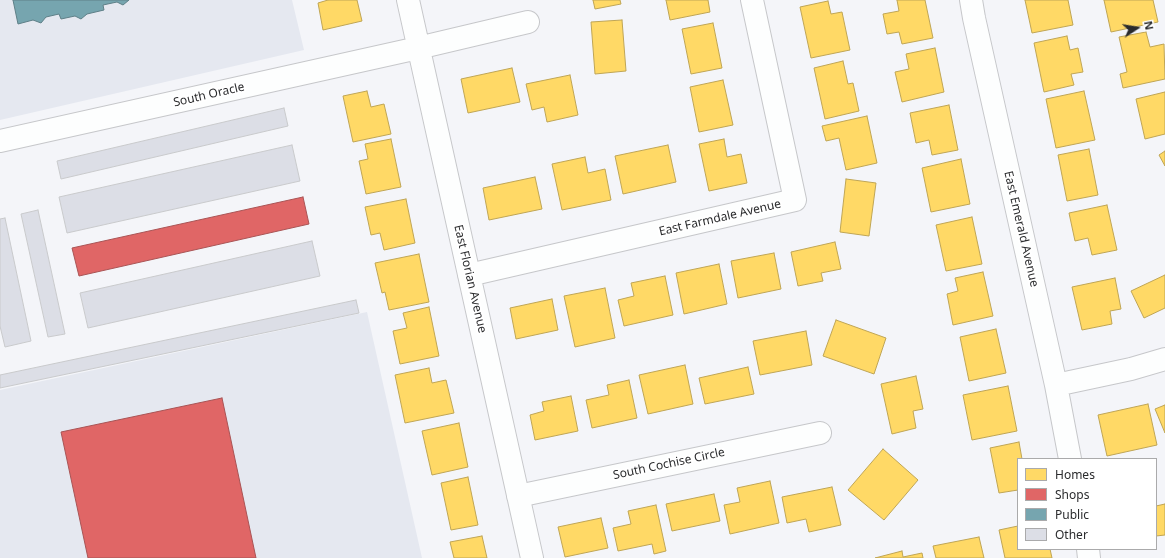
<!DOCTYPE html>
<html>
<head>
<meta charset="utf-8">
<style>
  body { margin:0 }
  #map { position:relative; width:1165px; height:558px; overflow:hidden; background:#f4f5f9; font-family:"Noto Sans",sans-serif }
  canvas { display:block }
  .legend { position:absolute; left:1017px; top:458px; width:140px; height:92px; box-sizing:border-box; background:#fff; border:1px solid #aaaaab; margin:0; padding:5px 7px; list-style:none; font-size:12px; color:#2a2b2d }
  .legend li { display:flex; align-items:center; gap:8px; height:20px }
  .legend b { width:20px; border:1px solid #aaaaab }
  .north { position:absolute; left:1117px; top:8px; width:40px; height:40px; -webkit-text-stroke:3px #fff; paint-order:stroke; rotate:78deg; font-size:11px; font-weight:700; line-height:16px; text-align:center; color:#2a2b2d }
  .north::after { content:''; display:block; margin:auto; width:14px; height:18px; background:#2a2b2d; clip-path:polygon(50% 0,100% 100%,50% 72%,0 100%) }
</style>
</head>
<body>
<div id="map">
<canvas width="1165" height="558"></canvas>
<ul class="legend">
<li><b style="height:11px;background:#ffd966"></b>Homes</li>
<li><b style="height:11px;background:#e06666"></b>Shops</li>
<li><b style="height:11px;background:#76a5af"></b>Public</li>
<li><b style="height:11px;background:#dcdee6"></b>Other</li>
</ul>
<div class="north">N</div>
</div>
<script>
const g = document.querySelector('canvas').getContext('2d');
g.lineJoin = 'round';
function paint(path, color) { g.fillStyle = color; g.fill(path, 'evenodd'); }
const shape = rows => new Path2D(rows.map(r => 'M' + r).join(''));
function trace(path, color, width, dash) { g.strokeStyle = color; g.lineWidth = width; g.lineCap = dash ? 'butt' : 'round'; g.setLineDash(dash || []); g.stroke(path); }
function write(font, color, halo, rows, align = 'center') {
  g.font = font + ' "Noto Sans",sans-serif'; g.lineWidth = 4; g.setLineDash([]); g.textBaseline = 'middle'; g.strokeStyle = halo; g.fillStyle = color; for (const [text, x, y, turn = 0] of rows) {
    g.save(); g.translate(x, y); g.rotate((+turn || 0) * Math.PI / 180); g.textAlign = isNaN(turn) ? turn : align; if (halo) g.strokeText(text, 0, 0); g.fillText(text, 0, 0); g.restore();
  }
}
paint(shape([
  [0,0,292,0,304,50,0,120],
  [367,312,422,558,0,558,0,390]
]), '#e5e8f0');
const homes = shape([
  [328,0,357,0,362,21,323,30,318,3,328,0],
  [593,0,620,0,621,4,595,9,593,0],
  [666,0,708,0,710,12,670,20,666,0],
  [897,0,925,0,933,38,902,44,899,32,887,34,883,14,899,11,897,0],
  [1025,0,1068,0,1073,25,1032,33,1025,0],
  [1104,0,1153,0,1158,22,1111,32,1104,0],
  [828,1,831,14,842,12,850,50,811,58,800,7,828,1],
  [622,20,626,71,595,74,591,22,622,20],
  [713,23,722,68,691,74,682,29,713,23],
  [1146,32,1150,47,1164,44,1165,79,1123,88,1120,74,1127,72,1119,37,1146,32],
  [1067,36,1070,50,1078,48,1083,72,1071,74,1074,85,1044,92,1034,43,1067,36],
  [935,48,944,92,902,102,895,72,909,69,906,54,935,48],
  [843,61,848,84,853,83,859,111,825,119,814,68,843,61],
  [512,68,520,102,468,113,461,79,512,68],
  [570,75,578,115,547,122,544,107,532,110,526,84,570,75],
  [723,80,733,125,699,132,690,87,723,80],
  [367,91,371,107,384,104,391,134,353,142,343,96,367,91],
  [1084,91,1095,140,1056,148,1046,99,1084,91],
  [1165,92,1165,134,1145,139,1136,99,1165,92],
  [949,105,958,150,932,155,929,140,916,143,910,113,949,105],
  [867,116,877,163,846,170,839,138,826,141,822,126,867,116],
  [391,139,401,187,366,194,359,161,368,159,365,144,391,139],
  [724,139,727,157,741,154,747,183,709,191,699,144,724,139],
  [668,145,676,182,623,194,615,156,668,145],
  [1089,149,1098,195,1067,201,1058,155,1089,149],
  [1165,151,1165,166,1159,155,1165,151],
  [585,157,588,173,605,169,611,200,562,210,552,164,585,157],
  [961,159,970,204,931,212,922,168,961,159],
  [535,177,542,209,489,220,483,188,535,177],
  [846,179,876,183,869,236,840,232,846,179],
  [406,199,415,243,384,250,380,233,371,235,365,207,406,199],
  [1107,205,1117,250,1092,255,1088,238,1075,241,1069,213,1107,205],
  [972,217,982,264,946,271,936,225,972,217],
  [835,242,841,269,821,273,823,281,798,286,791,252,835,242],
  [774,253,781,289,738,298,731,261,774,253],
  [419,254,429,302,389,310,385,292,382,293,375,263,419,254],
  [719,264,727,304,684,314,676,273,719,264],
  [983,272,993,316,953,325,947,294,958,291,955,278,983,272],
  [1165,275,1165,308,1144,318,1131,291,1165,275],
  [665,276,673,315,624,326,618,300,634,296,631,283,665,276],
  [1115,278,1121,309,1110,311,1112,324,1082,330,1072,287,1115,278],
  [605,288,615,338,575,347,564,296,605,288],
  [552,299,558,330,516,339,510,308,552,299],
  [429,307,439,356,400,364,393,331,407,328,403,313,429,307],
  [836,320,886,338,874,374,823,356,836,320],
  [996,329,1006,373,969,381,960,337,996,329],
  [806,331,812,365,760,375,753,341,806,331],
  [685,365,693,404,648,414,639,375,685,365],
  [748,367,754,394,705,404,699,378,748,367],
  [429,368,432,383,446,380,454,413,405,423,395,375,429,368],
  [916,376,923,409,913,411,916,428,892,434,881,384,916,376],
  [629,380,637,418,592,428,586,400,609,395,607,385,629,380],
  [1008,386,1017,431,972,440,963,395,1008,386],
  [571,396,578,431,535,440,530,415,544,411,542,402,571,396],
  [1148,404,1157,445,1107,456,1098,415,1148,404],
  [1165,405,1165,433,1155,409,1165,405],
  [459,423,468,467,432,475,422,431,459,423],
  [1019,442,1022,459,1018,459,1018,490,999,493,990,448,1019,442],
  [883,449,918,480,884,520,848,490,883,449],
  [468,477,478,525,451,530,441,483,468,477],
  [770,481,779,523,730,534,724,505,740,502,737,488,770,481],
  [832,487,841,525,809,532,806,519,787,523,782,497,832,487],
  [714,494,720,521,672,531,666,504,714,494],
  [1165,504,1165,535,1156,536,1156,506,1165,504],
  [656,505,666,551,654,554,652,544,618,551,613,528,631,524,628,511,656,505],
  [601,518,608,548,565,557,558,527,601,518],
  [1018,526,1018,549,1050,549,1052,558,1005,558,999,530,1018,526],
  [482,536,487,558,454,558,450,542,482,536],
  [979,537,984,558,936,558,933,546,979,537],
  [902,551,903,557,922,553,923,558,875,558,902,551]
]);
paint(homes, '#ffd966');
trace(homes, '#bfa555', 1);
const shops = shape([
  [303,197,309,224,79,276,72,248,303,197],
  [222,398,256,558,88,558,61,432,222,398]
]);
paint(shops, '#e06666');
trace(shops, '#a95455', 1);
const public = shape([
  [13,0,129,0,123,5,117,2,103,5,104,10,87,14,81,19,75,16,61,19,59,14,46,17,41,23,33,20,18,24,13,0]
]);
paint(public, '#76a5af');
trace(public, '#5f8088', 1);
const building = shape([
  [284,108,288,126,61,179,57,161,284,108],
  [292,145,300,181,67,233,59,197,292,145],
  [38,210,65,334,48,337,21,214,38,210],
  [5,218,31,341,5,347,0,326,0,219,5,218],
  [312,241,320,276,88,328,80,293,312,241],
  [356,300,359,313,0,388,0,375,356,300]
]);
paint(building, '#dcdee6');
trace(building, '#c9cacc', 1);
const minor = shape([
  [408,0,532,558],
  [971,0,974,18,1056,385,1070,459],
  [0,141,418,48,528,22],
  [469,275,795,200,752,0],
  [1056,385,1131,369,1165,359],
  [518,496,820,433],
  [1088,549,1089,558]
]);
trace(minor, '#c6c7ca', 24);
trace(minor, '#fdfefe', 22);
write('12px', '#2a2b2d', '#fff', [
  ["South Oracle",209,95,-13],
  ["East Farmdale Avenue",720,218,-13],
  ["East Emerald Avenue",1021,229,77],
  ["East Florian Avenue",470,279,77],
  ["South Cochise Circle",669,464,-12]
]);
</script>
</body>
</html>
